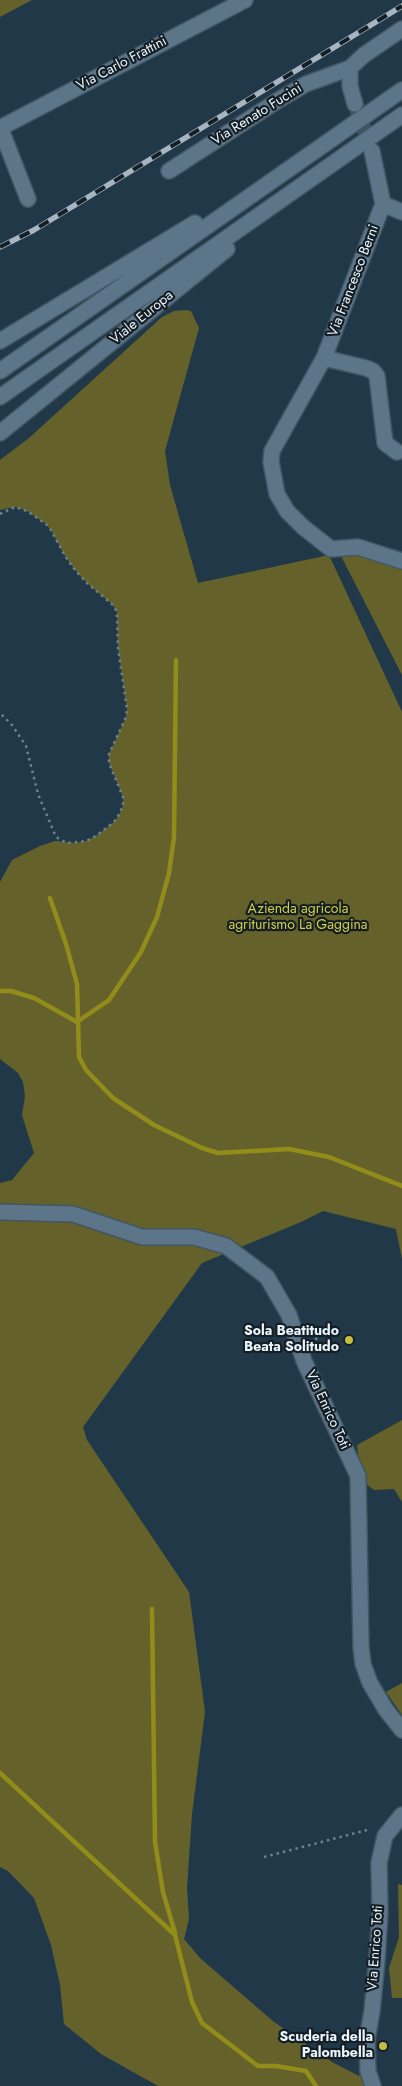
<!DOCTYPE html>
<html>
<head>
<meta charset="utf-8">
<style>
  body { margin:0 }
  canvas { display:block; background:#213848 }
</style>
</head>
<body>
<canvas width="402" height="2086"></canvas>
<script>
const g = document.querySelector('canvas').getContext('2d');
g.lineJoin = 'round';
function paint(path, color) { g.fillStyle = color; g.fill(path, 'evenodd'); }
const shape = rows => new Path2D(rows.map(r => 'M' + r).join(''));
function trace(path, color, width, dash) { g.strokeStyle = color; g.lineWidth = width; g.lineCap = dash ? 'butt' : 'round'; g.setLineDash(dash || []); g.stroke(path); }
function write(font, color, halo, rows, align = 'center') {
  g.font = font + ' Jost,sans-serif'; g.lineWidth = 4.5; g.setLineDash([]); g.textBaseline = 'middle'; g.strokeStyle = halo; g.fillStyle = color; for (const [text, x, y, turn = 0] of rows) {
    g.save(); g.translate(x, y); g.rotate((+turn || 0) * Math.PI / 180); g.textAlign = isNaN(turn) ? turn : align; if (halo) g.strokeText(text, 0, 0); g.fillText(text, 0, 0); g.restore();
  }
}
paint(shape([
  [0,0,32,0,0,17],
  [186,310,191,311,199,328,165,451,170,485,198,583,329,555,402,712,402,1259,396,1229,323,1211,301,1222,202,1263,83,1427,87,1440,189,1592,205,1712,192,1814,187,1888,189,1919,184,1939,200,1958,274,2022,332,2062,359,2076,360,2074,375,2086,158,2086,101,2054,64,2024,60,1985,51,1945,34,1898,8,1871,0,1867,0,1183,12,1180,34,1153,22,1115,25,1096,23,1082,18,1073,0,1059,0,882,12,860,40,846,55,841,75,843,86,841,96,836,114,822,120,813,123,805,123,797,109,763,109,754,126,717,127,709,118,648,117,612,113,605,87,583,75,570,65,556,51,530,46,524,27,511,15,507,0,510,0,460,29,438,162,317,174,311],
  [347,550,402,566,402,675,342,558],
  [402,1420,402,1502,394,1489,374,1490,361,1480,357,1445],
  [402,1683,402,1715,386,1692],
  [398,1884,402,1885,402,1998,392,1998,389,1968,399,1937]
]), '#64622a');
trace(shape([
  [50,898,66,944,77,984,79,1057,86,1070,113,1098,154,1125,202,1148,218,1153,289,1149,329,1157,402,1186],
  [0,991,11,991,34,998,77,1022,109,1000,141,952,157,917,169,873,174,837,176,660],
  [152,1609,155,1842,163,1892,175,1933],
  [0,1773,175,1935,192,2002,202,2023,258,2066,276,2066,306,2071,316,2086]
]), '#928d1a', 4.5);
trace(shape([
  [355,104,372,150]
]), '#3f5463', 15, [15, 8]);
const minor = shape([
  [355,104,350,86,350,68,364,55,402,29],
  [0,127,28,199],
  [0,128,245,0],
  [372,151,383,204,324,358,272,451,271,462,277,494,287,511,303,527,331,549,358,547,402,561],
  [169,171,277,101,306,84,350,68],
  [383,204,402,212],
  [0,341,195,223],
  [324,358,366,368,373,371,377,376,385,443,397,452],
  [0,371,402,90],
  [0,397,402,115],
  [0,433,227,249],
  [0,1212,73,1214,142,1237,194,1237,226,1246,267,1277,289,1315,304,1361,358,1476,361,1647,363,1664,370,1683,386,1710,402,1730],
  [373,2086,368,2071,367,2040,372,2011,377,1960,380,1912,379,1863,385,1836,402,1815]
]);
trace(minor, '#425664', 18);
trace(shape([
  [0,514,15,507,27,511,46,524,51,530,65,556,75,570,87,583,113,605,117,612,118,648,127,709,126,717,109,754,109,763,123,797,123,805,120,813,114,822,96,836,86,841,67,843,56,837,38,794,26,746,12,725,0,713],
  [311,1333,322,1345,330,1348],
  [264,1857,371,1829]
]), '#6f818f', 2.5, [2.5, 4]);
trace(minor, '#5c7588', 15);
const rail = shape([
  [0,247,34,230,402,6]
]);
trace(rail, '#a6b5c1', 5.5);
trace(rail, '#141e25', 4, [11]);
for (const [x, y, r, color] of [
  [349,1340,5,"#c2bd3f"],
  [383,2046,5,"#c2bd3f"]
]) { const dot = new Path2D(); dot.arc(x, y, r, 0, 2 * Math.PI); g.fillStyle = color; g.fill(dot); trace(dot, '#141e25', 2); }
write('14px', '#e9f4fd', '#141e25', [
  ["Via Carlo Frattini",122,64,-28],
  ["Via Renato Fucini",257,115,-32],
  ["Via Francesco Berni",354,281,-69],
  ["Viale Europa",142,318,-39],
  ["Via Enrico Toti",327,1410,65],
  ["Via Enrico Toti",376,1948,-86]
]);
write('14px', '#d5d042', '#141e25', [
  ["Azienda agricola",298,910],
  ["agriturismo La Gaggina",298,926]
]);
write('bold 14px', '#e9f4fd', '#141e25', [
  ["Sola Beatitudo",339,1332],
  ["Beata Solitudo",339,1348],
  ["Scuderia della",373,2038],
  ["Palombella",373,2054]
], 'right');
</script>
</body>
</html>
